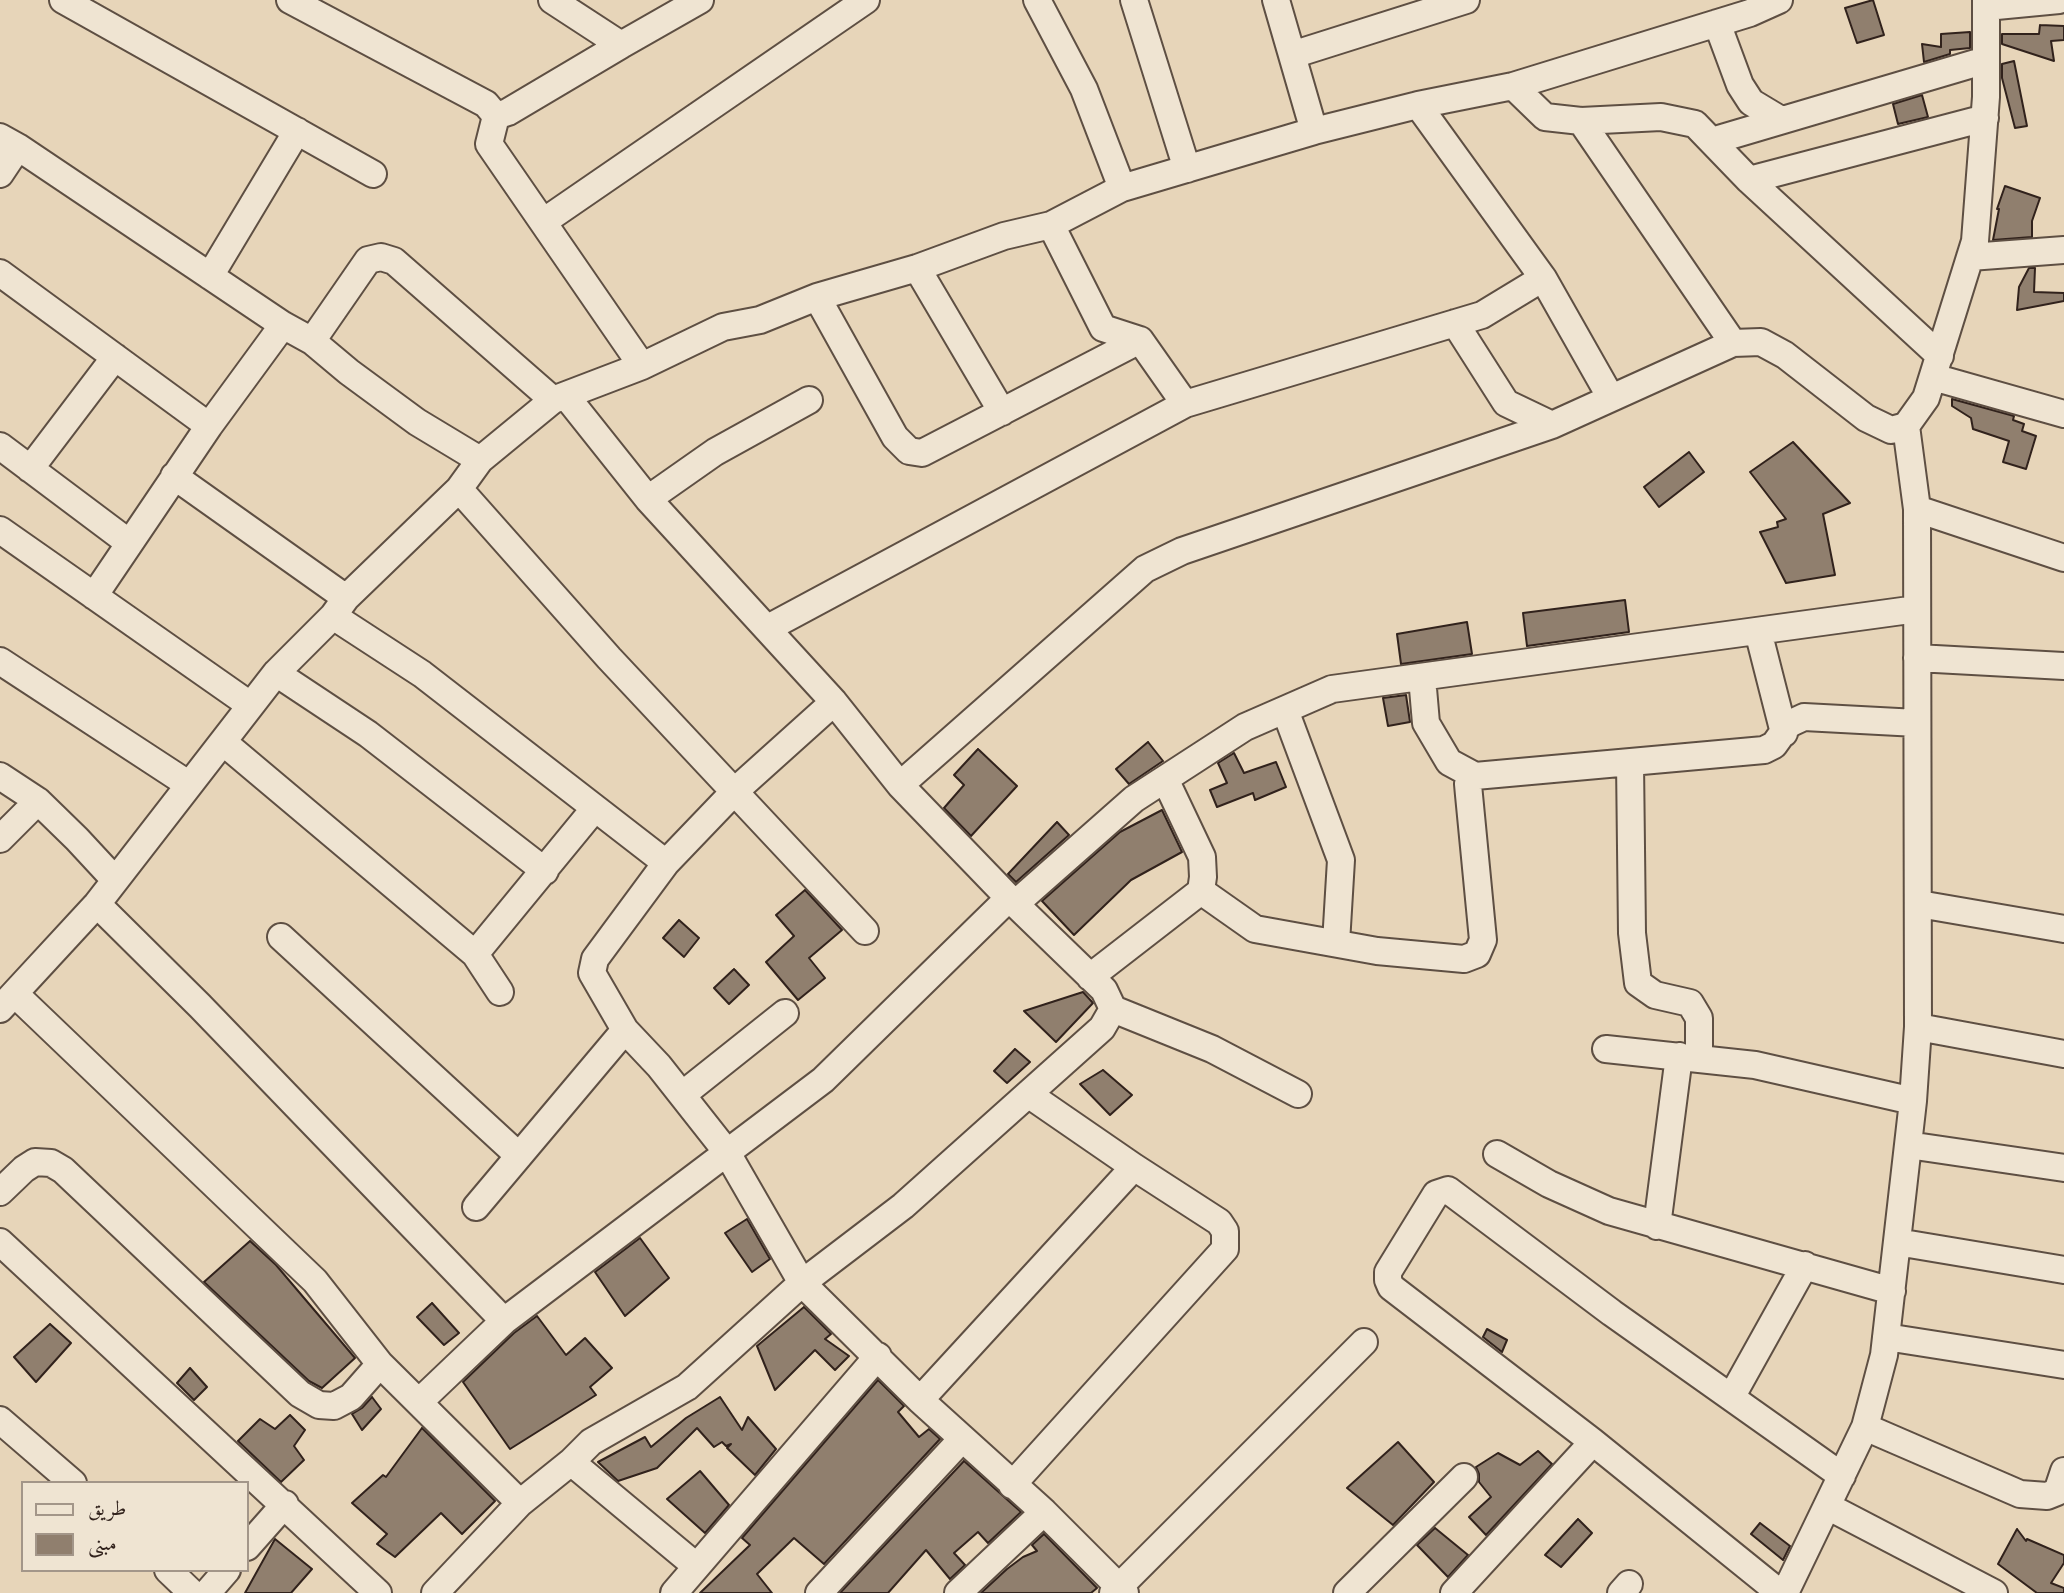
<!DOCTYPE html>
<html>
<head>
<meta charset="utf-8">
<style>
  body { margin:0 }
  #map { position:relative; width:2064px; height:1593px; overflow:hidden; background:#e7d5b9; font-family:"Sorts Mill Goudy",Amiri,serif }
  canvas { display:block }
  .legend { position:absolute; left:21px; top:1481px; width:228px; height:91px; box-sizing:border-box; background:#efe4d2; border:2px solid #a39689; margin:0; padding:9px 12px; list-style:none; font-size:21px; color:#31221c }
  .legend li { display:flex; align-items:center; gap:14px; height:35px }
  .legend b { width:35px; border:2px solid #a39689 }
</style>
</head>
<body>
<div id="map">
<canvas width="2064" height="1593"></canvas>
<ul class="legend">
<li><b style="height:9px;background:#efe4d2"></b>طريق</li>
<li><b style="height:19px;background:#907f6e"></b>مبنى</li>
</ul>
</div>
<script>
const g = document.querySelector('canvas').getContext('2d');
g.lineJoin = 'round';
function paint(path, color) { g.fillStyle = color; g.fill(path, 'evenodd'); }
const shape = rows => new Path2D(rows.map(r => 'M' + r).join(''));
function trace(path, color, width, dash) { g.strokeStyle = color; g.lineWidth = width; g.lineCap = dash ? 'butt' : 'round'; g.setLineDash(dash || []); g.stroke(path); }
const building = shape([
  [1873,0,1884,35,1857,43,1845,8,1873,0],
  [2040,25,2064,26,2064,40,2051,41,2054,61,2002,44,2002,34,2039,34,2040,25],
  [1970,32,1970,48,1950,50,1950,54,1924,62,1922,44,1941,47,1941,34,1970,32],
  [2014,61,2027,126,2015,128,2002,78,2002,64,2014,61],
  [1922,95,1928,117,1898,124,1893,104,1922,95],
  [2005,186,2040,198,2032,221,2032,237,1993,240,1999,209,1997,209,2005,186],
  [2029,268,2035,268,2034,292,2064,293,2064,301,2017,310,2019,287,2029,268],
  [1952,399,2014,416,2013,420,2024,424,2022,431,2036,436,2026,469,2003,462,2009,441,1973,429,1971,418,1952,406,1952,399],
  [1793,442,1850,503,1823,514,1835,575,1786,583,1760,532,1778,527,1777,522,1786,519,1750,472,1793,442],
  [1689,452,1704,472,1659,507,1644,487,1689,452],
  [1625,600,1629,632,1527,646,1523,613,1625,600],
  [1467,622,1472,654,1401,664,1397,634,1467,622],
  [1406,695,1410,722,1388,726,1383,698,1406,695],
  [1148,742,1163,761,1129,784,1116,769,1148,742],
  [978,749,1017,786,971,836,944,808,964,785,954,775,978,749],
  [1234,753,1244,773,1276,762,1286,787,1255,800,1253,793,1217,807,1210,790,1227,783,1218,763,1234,753],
  [1162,810,1182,852,1131,880,1074,935,1042,901,1120,832,1162,810],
  [1057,822,1069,835,1016,882,1008,874,1057,822],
  [805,890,842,930,809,958,825,978,798,1000,766,962,794,936,776,915,805,890],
  [679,920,699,938,684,957,663,938,679,920],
  [734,969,749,985,729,1004,714,988,734,969],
  [1083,992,1093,1003,1056,1042,1024,1011,1083,992],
  [1015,1049,1030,1062,1007,1083,994,1071,1015,1049],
  [1103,1070,1132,1095,1110,1115,1080,1084,1103,1070],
  [747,1219,770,1259,752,1272,725,1233,747,1219],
  [640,1238,669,1278,625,1316,595,1272,640,1238],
  [250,1241,276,1265,355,1358,322,1388,309,1381,204,1282,250,1241],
  [432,1303,459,1333,444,1345,417,1317,432,1303],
  [804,1307,831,1334,825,1339,849,1356,835,1370,815,1350,775,1390,757,1346,804,1307],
  [537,1316,566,1355,585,1338,612,1368,590,1387,596,1395,510,1449,463,1382,514,1333,537,1316],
  [50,1324,71,1343,36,1382,14,1357,50,1324],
  [1487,1329,1507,1340,1502,1352,1483,1337,1487,1329],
  [190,1368,207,1387,194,1400,177,1383,190,1368],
  [878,1380,904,1406,898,1412,919,1437,929,1429,940,1439,824,1564,794,1538,757,1574,772,1593,700,1593,750,1545,742,1538,878,1380],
  [372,1397,381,1409,362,1430,352,1414,362,1408,372,1397],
  [720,1397,742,1430,748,1417,776,1449,755,1475,727,1448,731,1444,726,1446,722,1442,714,1447,697,1428,657,1468,618,1481,598,1462,645,1437,651,1447,686,1418,720,1397],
  [290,1415,305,1430,294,1446,304,1460,281,1482,238,1441,260,1419,275,1429,290,1415],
  [422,1428,495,1501,462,1534,441,1513,395,1557,377,1544,387,1534,352,1503,383,1475,386,1477,422,1428],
  [1398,1442,1434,1482,1393,1525,1347,1488,1398,1442],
  [1538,1451,1552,1464,1486,1535,1469,1517,1491,1497,1479,1482,1479,1474,1476,1467,1498,1453,1520,1465,1538,1451],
  [964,1461,1021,1512,988,1543,978,1532,954,1553,965,1565,950,1579,926,1550,888,1593,840,1593,964,1461],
  [700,1471,729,1505,705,1533,667,1499,700,1471],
  [1578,1519,1592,1533,1561,1567,1545,1555,1578,1519],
  [1760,1523,1790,1546,1783,1560,1751,1534,1760,1523],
  [1435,1528,1468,1555,1448,1577,1417,1545,1435,1528],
  [2017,1529,2026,1541,2027,1539,2064,1555,2064,1563,2051,1583,2064,1588,2064,1593,2037,1593,1998,1564,2017,1529],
  [1044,1534,1097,1588,1091,1593,981,1593,1007,1569,1023,1557,1037,1551,1032,1545,1044,1534],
  [275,1539,312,1569,291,1593,245,1593,275,1539]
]);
paint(building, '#907f6e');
trace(building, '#31221c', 2);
const minor = shape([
  [63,0,373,174],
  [290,0,486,104,496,116,508,112,621,45],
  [552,0,621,45,700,0],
  [1037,0,1084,89,1122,188],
  [1134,0,1187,169],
  [1276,0,1314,131],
  [1986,7,2059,0],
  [1717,23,1740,85,1751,102,1781,120],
  [1292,55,1466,0],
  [1513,86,1545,117,1581,121,1661,117,1695,124,1749,180,1940,356],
  [1418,105,1513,86,1750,13,1779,0],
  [496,116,489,144,642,366],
  [1581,121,1733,343],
  [0,137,18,147,283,325,312,341,349,372,417,422,480,460],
  [1712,141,1986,60],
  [0,174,18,147],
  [1749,180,1985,118],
  [543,222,866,0],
  [1051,225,1103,328,1140,340,1185,404],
  [1970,257,2064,250],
  [917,268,1002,412],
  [0,273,209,426],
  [210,276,297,131],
  [817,297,895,437,909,451,922,453,1140,340],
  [1455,323,1506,403,1552,425],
  [312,341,368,260,381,257,394,261,553,400],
  [1933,377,2064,414],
  [566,396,648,499,834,702,900,785],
  [0,446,128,542],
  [30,469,115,357],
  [174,476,346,598],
  [459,489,609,658,865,931],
  [648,499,715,452,809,400],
  [1917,509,2064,558],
  [0,530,250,705],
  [94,596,209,426,283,325],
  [333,616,422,674,666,863],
  [768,628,1185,404,1482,315,1543,278],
  [1758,631,1784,733],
  [1917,658,2064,666],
  [0,661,188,784],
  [276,673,368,734,545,871],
  [1422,677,1426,723,1449,762,1475,776],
  [834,702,735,791,666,863,595,959,592,973,625,1030,659,1066,726,1151,802,1283,920,1400,1044,1512,1125,1593],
  [1285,710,1341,860,1336,943],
  [223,742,475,954,500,992],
  [1630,762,1632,933,1638,983,1655,995,1690,1003,1699,1018,1699,1059],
  [0,776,38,801],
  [0,839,38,801,77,839,115,880],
  [1201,891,1255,929,1377,951,1464,959,1477,954,1483,940,1469,795,1468,784,1475,776,1764,750,1774,745,1789,724,1804,717,1917,723],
  [97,904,200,1006,504,1321],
  [1015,904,1134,799,1245,727,1332,689,1917,609],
  [1919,904,2064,929],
  [281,937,519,1156],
  [475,954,595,808],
  [1090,977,1201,891,1203,877,1202,857,1165,779],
  [15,994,315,1281,380,1364,520,1503],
  [0,1009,97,904,276,673,333,616,346,598,459,489,480,460,553,400,642,366,723,327,760,320,817,297,917,268,1004,236,1051,225,1122,188,1314,131,1418,105,1543,278,1611,398],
  [1113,1009,1212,1049,1298,1094],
  [1918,1027,2064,1054],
  [1606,1049,1755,1065,1913,1101],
  [682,1095,785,1013],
  [1908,1145,2064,1168],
  [1497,1154,1549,1184,1609,1211,1892,1291],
  [0,1192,24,1169,35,1162,51,1163,63,1170,300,1394,319,1405,334,1406,351,1397,380,1364],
  [476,1207,625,1030],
  [1657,1226,1679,1056],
  [0,1242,378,1593],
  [1897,1242,2064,1270],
  [1886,1337,2064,1365],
  [1732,1396,1805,1265],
  [920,1400,1134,1167],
  [419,1402,504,1321,823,1080,1009,898],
  [0,1420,73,1483],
  [1865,1427,2020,1494,2047,1496,2057,1492,2064,1471],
  [571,1462,696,1566],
  [1012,1485,1225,1249,1225,1231,1219,1222,1134,1167,1028,1094],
  [1829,1507,1994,1593],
  [247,1547,285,1504],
  [168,1570,192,1593],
  [207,1593,227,1570],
  [435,1593,520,1503,571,1462,591,1442,687,1387,802,1283,903,1206,1102,1028,1113,1009,1104,990,1009,898,900,785,1145,569,1182,551,1552,425,1733,343,1761,342,1785,355,1866,418,1891,430,1906,426,1926,398,1975,241,1986,97,1986,0],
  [674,1593,878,1356],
  [819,1593,962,1439],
  [958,1593,1044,1512],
  [1113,1593,1364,1342],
  [1347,1593,1464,1477],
  [1454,1593,1593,1442],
  [1621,1593,1629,1584],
  [1780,1593,1593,1442,1391,1287,1388,1280,1388,1272,1436,1194,1448,1190,1612,1313,1842,1476],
  [1785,1593,1865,1427,1884,1355,1913,1101,1918,1027,1917,509,1906,426]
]);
trace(minor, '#5e4f43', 30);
trace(minor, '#efe4d2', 26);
</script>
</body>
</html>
